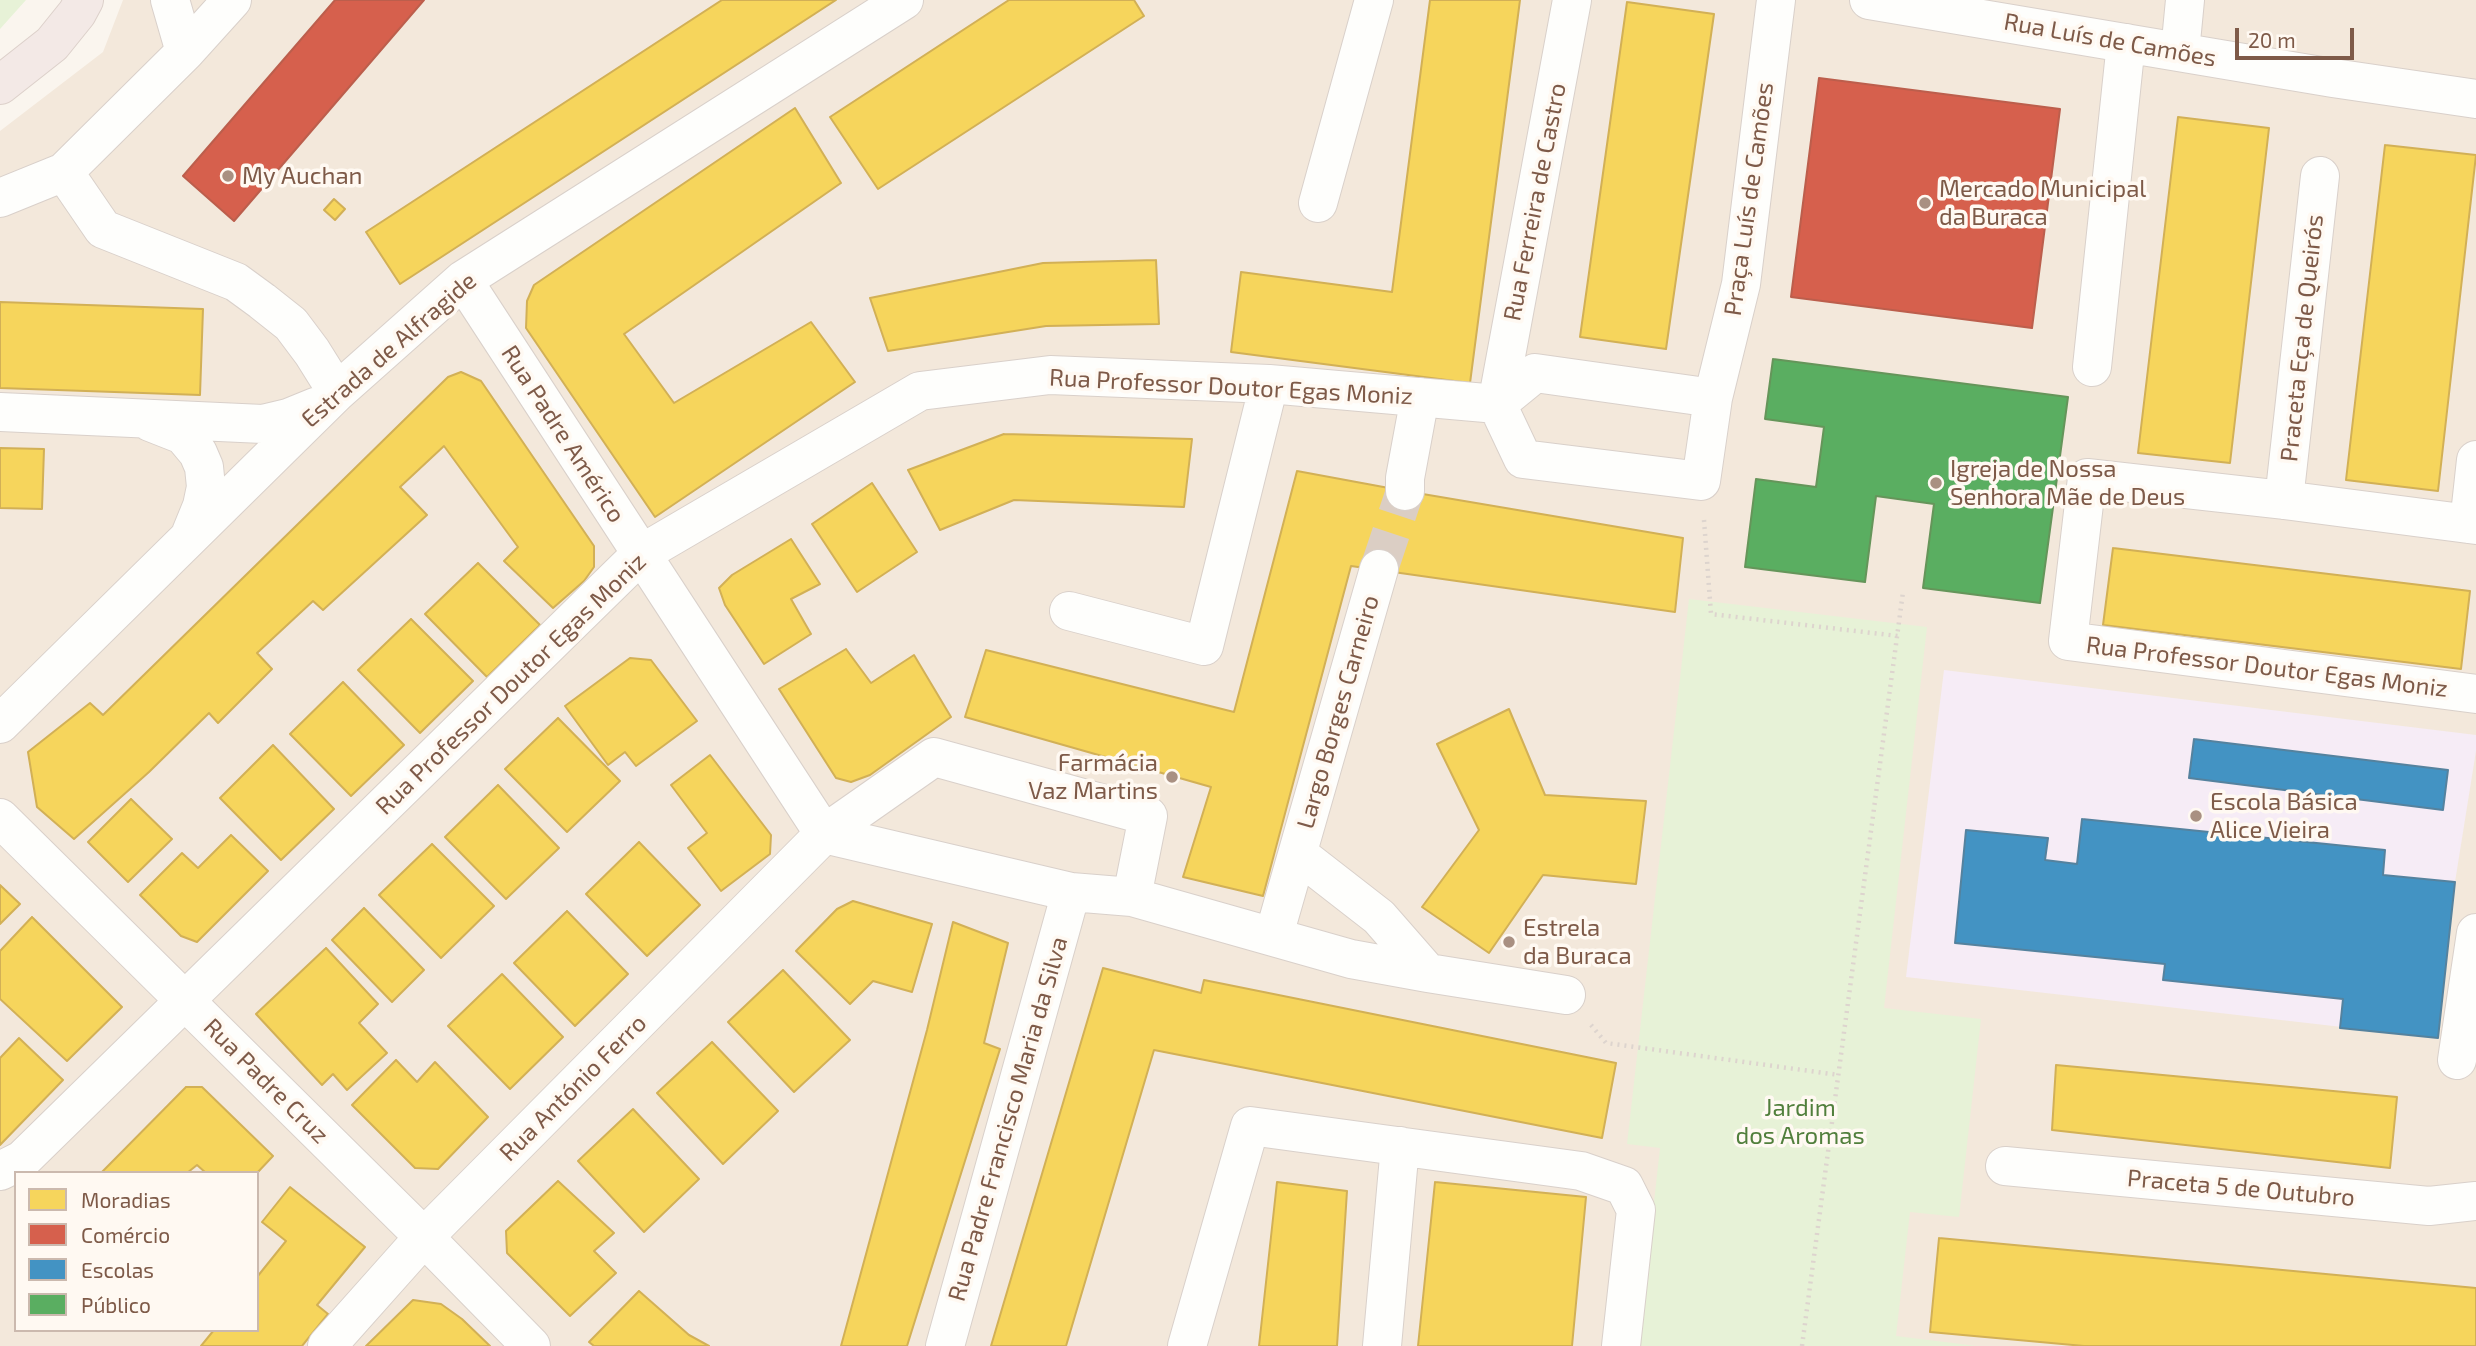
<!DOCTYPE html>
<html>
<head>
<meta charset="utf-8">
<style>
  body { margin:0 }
  #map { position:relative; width:2476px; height:1346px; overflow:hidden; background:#faf5ee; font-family:"Exo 2",sans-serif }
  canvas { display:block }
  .legend { position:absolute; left:14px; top:1171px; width:245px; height:161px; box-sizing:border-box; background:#fff9f2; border:2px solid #cbb9ae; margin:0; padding:9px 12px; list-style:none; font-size:21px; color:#7e5a48 }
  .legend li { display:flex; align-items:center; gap:14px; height:35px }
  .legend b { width:35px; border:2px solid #cbb9ae }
  .scale { position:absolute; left:2235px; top:28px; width:119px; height:32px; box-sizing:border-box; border:4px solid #7e5a48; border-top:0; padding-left:9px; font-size:21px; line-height:24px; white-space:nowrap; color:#7e5a48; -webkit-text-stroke:5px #fff9f2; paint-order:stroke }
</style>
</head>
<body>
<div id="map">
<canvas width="2476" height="1346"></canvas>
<ul class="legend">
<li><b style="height:19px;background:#f6d55c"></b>Moradias</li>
<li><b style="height:19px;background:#d6604d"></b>Comércio</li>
<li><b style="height:19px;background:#4393c3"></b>Escolas</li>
<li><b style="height:19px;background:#5aae61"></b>Público</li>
</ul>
<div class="scale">20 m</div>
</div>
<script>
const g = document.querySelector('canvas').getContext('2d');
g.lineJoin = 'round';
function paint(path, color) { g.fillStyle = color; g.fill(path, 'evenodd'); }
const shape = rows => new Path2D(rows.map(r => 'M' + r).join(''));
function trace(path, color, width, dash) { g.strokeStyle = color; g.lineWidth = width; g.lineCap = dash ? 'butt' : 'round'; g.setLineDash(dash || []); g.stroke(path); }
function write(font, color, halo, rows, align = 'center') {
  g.font = font + ' "Exo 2",sans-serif'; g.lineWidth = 7; g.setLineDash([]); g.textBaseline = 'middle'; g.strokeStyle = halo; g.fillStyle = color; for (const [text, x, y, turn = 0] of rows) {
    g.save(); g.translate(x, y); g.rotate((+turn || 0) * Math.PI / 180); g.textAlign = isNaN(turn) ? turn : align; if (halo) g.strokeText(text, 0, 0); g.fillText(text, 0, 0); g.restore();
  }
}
paint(shape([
  [123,0,2476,0,2476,1346,0,1346,0,131,103,52],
  [16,1173,257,1173,257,1330,16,1330]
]), '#f3e8db');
paint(shape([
  [1944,670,2476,735,2476,751,2455,882,2438,1038,1906,977]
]), '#f6ecf6');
paint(shape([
  [0,0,26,0,0,29],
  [1689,599,1927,627,1884,1008,1981,1019,1959,1217,1910,1212,1896,1336,1977,1346,1638,1346,1660,1148,1627,1144]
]), '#e7f2d7');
const homes = shape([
  [722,0,836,0,400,284,366,232,722,0],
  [1009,0,1134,0,1144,16,878,189,830,117,1009,0],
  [1430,0,1520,0,1470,383,1231,352,1241,272,1392,292,1430,0],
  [1627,2,1714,14,1666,349,1580,337,1627,2],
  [795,108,841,183,624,334,674,403,811,322,855,382,655,517,526,328,527,301,534,285,795,108],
  [2178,117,2269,128,2230,463,2138,453,2178,117],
  [2385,145,2476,155,2438,491,2346,480,2385,145],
  [334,199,345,209,335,220,324,210,334,199],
  [1156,260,1159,324,1046,326,888,351,870,298,1043,263,1156,260],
  [0,302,203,309,200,395,0,388,0,302],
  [461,372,481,381,594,546,594,567,584,581,553,608,504,561,518,547,444,446,400,487,427,515,323,610,313,601,257,653,272,669,218,723,209,713,149,772,74,839,37,807,28,752,90,703,103,715,448,377,461,372],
  [1004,434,1192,439,1184,507,1014,500,940,530,908,470,1004,434],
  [0,448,44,449,42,509,0,508,0,448],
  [1297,471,1405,491,1683,538,1675,612,1351,566,1263,896,1183,877,1211,787,965,717,986,650,1234,712,1297,471],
  [872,483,917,552,857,592,812,524,872,483],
  [791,539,820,584,791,599,811,634,764,664,725,605,719,588,732,575,791,539],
  [2113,548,2470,591,2461,669,2103,625,2113,548],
  [478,563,540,625,487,677,425,614,478,563],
  [411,619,473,681,420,733,358,670,411,619],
  [846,649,871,683,914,655,951,717,870,775,851,782,836,778,779,689,846,649],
  [630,658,651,660,697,721,636,766,625,752,608,765,565,706,630,658],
  [343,682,404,745,351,796,290,734,343,682],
  [1509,709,1545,795,1646,801,1636,884,1543,875,1489,953,1422,907,1479,830,1437,744,1509,709],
  [558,718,620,781,567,832,505,769,558,718],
  [273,745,334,809,281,860,220,798,273,745],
  [710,755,771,835,770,854,721,891,688,848,707,833,671,785,710,755],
  [498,785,559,848,506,899,445,837,498,785],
  [131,799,172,839,128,882,88,842,131,799],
  [231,835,268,871,197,942,181,936,140,895,182,853,198,868,231,835],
  [639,842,700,905,647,956,586,894,639,842],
  [432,844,494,906,441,958,379,895,432,844],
  [0,885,20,904,0,924,0,885],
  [853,901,932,924,912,992,873,981,850,1004,796,951,837,909,853,901],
  [364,908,424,970,392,1002,332,940,364,908],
  [567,911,628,974,575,1026,514,963,567,911],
  [32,917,122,1007,67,1061,0,999,0,951,32,917],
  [953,922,1008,943,984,1043,1000,1049,907,1346,841,1346,927,1030,953,922],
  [326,948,378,1004,359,1023,387,1053,347,1090,333,1074,322,1085,256,1014,326,948],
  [1103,968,1201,993,1204,980,1616,1063,1602,1138,1154,1050,1066,1346,991,1346,1103,968],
  [783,970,850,1040,794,1092,728,1022,783,970],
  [502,974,563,1037,510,1089,448,1026,502,974],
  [19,1038,63,1080,0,1145,0,1058,19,1038],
  [712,1042,778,1111,723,1164,657,1093,712,1042],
  [396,1060,417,1082,435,1062,488,1117,438,1169,415,1168,352,1105,396,1060],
  [2056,1065,2397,1097,2390,1168,2052,1130,2056,1065],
  [186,1087,202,1087,273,1156,257,1173,206,1173,197,1165,187,1173,101,1173,186,1087],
  [633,1109,699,1179,644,1232,578,1161,633,1109],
  [558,1181,614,1233,594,1251,616,1273,570,1316,507,1253,506,1231,558,1181],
  [1277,1182,1347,1191,1337,1346,1259,1346,1277,1182],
  [1435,1182,1586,1197,1572,1346,1418,1346,1435,1182],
  [290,1187,365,1247,317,1305,328,1314,302,1346,201,1346,214,1330,257,1330,257,1277,286,1241,262,1222,290,1187],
  [1939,1238,2476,1288,2476,1346,2084,1346,1930,1332,1939,1238],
  [639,1291,689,1335,709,1346,594,1346,589,1342,639,1291],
  [413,1300,441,1304,462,1319,490,1346,366,1346,413,1300]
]);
paint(homes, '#f6d55c');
trace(homes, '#d2b056', 2);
const shops = shape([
  [335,0,424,0,234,221,183,176,335,0],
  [1819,78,2060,109,2032,328,1791,297,1819,78]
]);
paint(shops, '#d6604d');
trace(shops, '#bc5e4c', 2);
const schools = shape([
  [2194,739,2448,770,2443,810,2189,778,2194,739],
  [2082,819,2385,850,2383,875,2455,882,2438,1038,2340,1028,2343,999,2163,980,2165,964,1955,943,1966,830,2048,838,2045,860,2077,864,2082,819]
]);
paint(schools, '#4393c3');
trace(schools, '#55829e', 2);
const public = shape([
  [1773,359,2068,397,2040,603,1923,588,1934,504,1876,496,1865,582,1745,567,1756,479,1816,487,1824,427,1765,419,1773,359]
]);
paint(public, '#5aae61');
trace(public, '#65955a', 2);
trace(shape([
  [1379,569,1405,491]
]), '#dbcec4', 38, [38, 19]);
const minor = shape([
  [170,0,185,52,232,0],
  [1869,0,2333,78,2476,99],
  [2180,52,2185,0],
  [64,172,103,229,236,282,262,301,291,324,312,352,337,392],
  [0,198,64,172,185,52],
  [1318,203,1374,0],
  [463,280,824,834],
  [2092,367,2126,43],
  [1713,398,1741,284,1776,0],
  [1497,404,1572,0],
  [0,412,263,424,288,418,315,407],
  [150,422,183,435,198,453,204,467,206,487,202,506,191,533],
  [1405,491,1405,478,1420,397],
  [2284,500,2320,176],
  [2469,524,2476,460],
  [2476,525,2284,500,2087,478,2068,641,2476,694],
  [1069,611,1204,646,1269,384],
  [0,724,337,392,463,280,904,0],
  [0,818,424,1237,531,1346],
  [824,834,1071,892,1132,897,1351,959,1428,973,1566,995],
  [1298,854,1379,917,1428,973],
  [1274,935,1379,569],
  [2457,1060,2476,933],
  [2005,1166,2429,1206,2476,1201],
  [0,1171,22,1160,641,554,920,391,1050,375,1269,384,1497,404,1535,373,1713,398,1701,481,1523,459,1497,404],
  [327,1346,424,1237,824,834,934,757,1148,816,1132,897],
  [945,1346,1071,892],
  [1187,1346,1250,1126,1581,1171,1624,1186,1636,1210,1621,1346],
  [1382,1346,1400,1146]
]);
const highway = shape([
  [0,85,52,44,77,13,84,0]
]);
trace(minor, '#d9d0ca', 40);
trace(highway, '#dcd0ca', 40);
trace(shape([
  [1704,520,1711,614,1898,636],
  [1591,1025,1606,1043,1839,1075],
  [1802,1346,1903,592]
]), '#ddd4ce', 4.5, [2, 5]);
trace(minor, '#fefefc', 38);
trace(highway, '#f3e9e6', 38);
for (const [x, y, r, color] of [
  [228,176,7,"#a99082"],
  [1925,203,7,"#a99082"],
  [1936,483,7,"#a99082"],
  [1172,777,7,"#a99082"],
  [2196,816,7,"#a99082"],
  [1509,942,7,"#a99082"]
]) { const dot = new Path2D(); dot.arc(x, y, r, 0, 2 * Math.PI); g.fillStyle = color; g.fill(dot); trace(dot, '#fff9f2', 2.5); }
write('24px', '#7e5a48', '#fff9f2', [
  ["Rua Luís de Camões",2110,40,10],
  ["Praça Luís de Camões",1749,199,-82],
  ["Rua Ferreira de Castro",1535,202,-79],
  ["Praceta Eça de Queirós",2302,338,-84],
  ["Estrada de Alfragide",389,350,-41],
  ["Rua Professor Doutor Egas Moniz",1231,387,3],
  ["Rua Padre Américo",563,434,57],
  ["Rua Professor Doutor Egas Moniz",2267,667,7],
  ["Rua Professor Doutor Egas Moniz",511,684,-44],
  ["Largo Borges Carneiro",1338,712,-74],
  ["Rua Padre Cruz",266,1081,45],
  ["Rua António Ferro",573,1088,-45],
  ["Rua Padre Francisco Maria da Silva",1008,1119,-74],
  ["Praceta 5 de Outubro",2241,1188,5]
]);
write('24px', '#7e5a48', '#fff9f2', [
  ["My Auchan",242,176],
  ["Mercado Municipal",1939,189],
  ["da Buraca",1939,217],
  ["Igreja de Nossa",1950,469],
  ["Senhora Mãe de Deus",1950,497],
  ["Farmácia",1158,763,"right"],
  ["Vaz Martins",1158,791,"right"],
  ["Escola Básica",2210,802],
  ["Alice Vieira",2210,830],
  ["Estrela",1523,928],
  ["da Buraca",1523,956]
], 'left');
write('24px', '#517f3c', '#fff9f2', [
  ["Jardim",1800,1108],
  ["dos Aromas",1800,1136]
]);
</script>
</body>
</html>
